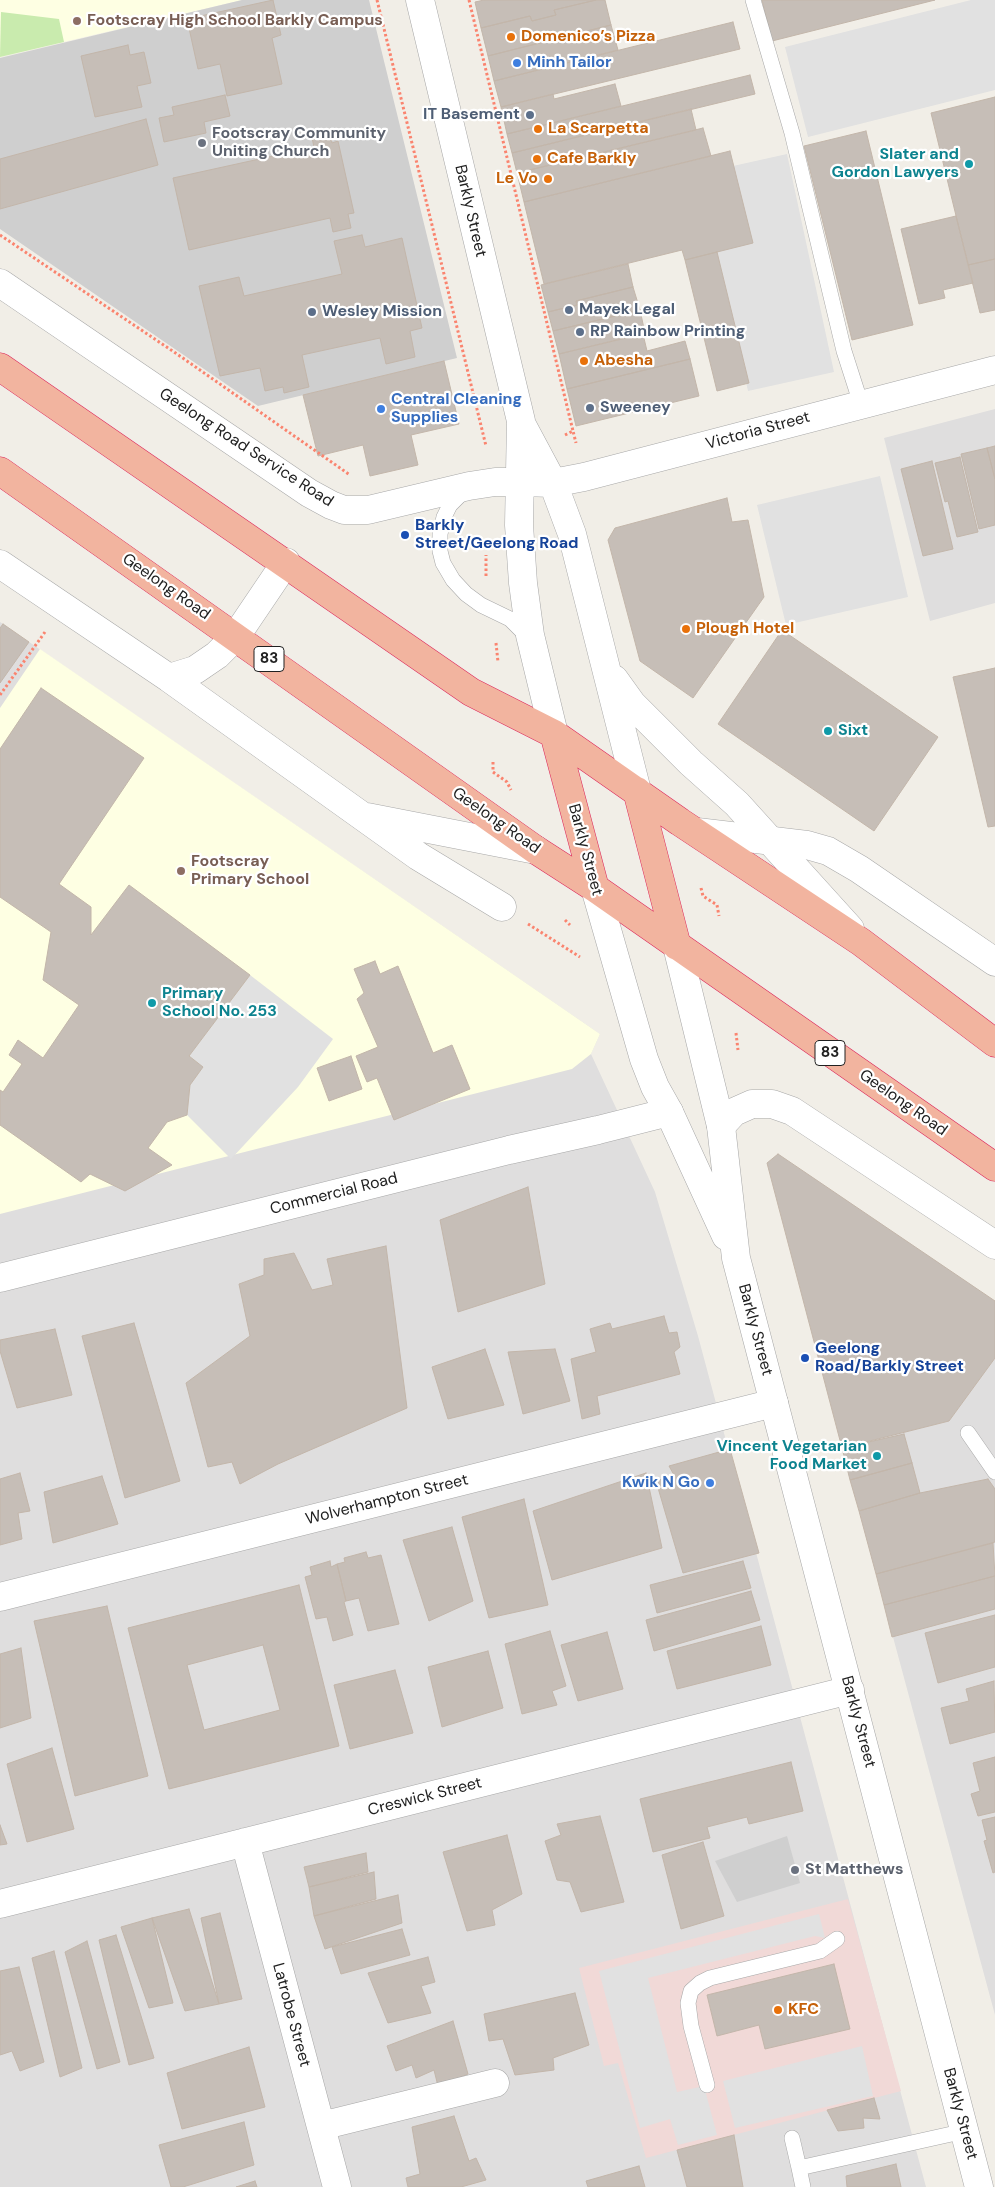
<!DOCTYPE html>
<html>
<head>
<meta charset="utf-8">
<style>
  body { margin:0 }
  canvas { display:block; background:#f1eee7 }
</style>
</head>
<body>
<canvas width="995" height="2187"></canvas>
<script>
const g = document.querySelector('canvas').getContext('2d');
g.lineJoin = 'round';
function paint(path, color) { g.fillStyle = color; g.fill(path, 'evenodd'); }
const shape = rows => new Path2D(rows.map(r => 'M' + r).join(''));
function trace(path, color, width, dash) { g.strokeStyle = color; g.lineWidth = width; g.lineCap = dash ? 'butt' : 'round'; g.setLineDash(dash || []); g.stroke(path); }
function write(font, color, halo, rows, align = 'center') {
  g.font = font + ' "DM Sans",sans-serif'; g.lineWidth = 4.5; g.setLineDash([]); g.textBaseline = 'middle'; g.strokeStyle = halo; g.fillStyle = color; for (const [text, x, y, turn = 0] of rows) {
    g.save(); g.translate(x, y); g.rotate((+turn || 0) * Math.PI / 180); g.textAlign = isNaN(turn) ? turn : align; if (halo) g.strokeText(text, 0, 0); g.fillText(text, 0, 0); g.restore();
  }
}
paint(shape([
  [995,409,995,603,930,621,884,438],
  [0,622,600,1034,591,1054,655,1192,698,1336,926,2187,0,2187],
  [995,1358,995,2015,842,1448,949,1421]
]), '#dfdede');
paint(shape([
  [848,1899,901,2091,646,2158,618,2063,604,2066,579,1968]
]), '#f1d9d7');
paint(shape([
  [0,0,242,0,0,57],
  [40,649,600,1034,591,1054,572,1069,0,1214,0,708]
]), '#feffe3');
paint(shape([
  [242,0,369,0,457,358,258,406,0,229,0,58],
  [787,1836,800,1883,737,1902,715,1861]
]), '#cfcfcf');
paint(shape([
  [1,12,59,19,64,42,0,57]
]), '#c9ebae');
paint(shape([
  [971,0,995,0,995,90,808,137,785,47],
  [787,154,834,372,748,391,716,252,733,166],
  [880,476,908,597,786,625,757,505],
  [250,975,333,1039,298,1087,231,1159,187,1115,190,1085,203,1067,189,1056],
  [819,1914,825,1938,815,1936,648,1978,677,2092,704,2086,717,2135,678,2145,670,2119,640,2128,599,1971],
  [862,2046,873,2096,735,2128,723,2081]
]), '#e1e1e1');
const building = shape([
  [273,0,281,35,272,38,282,84,227,96,220,64,198,69,187,19,273,0],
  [484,0,596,0,554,10,556,15,532,21,530,16,481,28,475,2,484,0],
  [596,0,605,0,611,25,488,56,481,28,530,16,532,21,556,15,554,10,596,0],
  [762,0,935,0,772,41,762,0],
  [733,22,740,49,501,107,494,81,733,22],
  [611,25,618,50,494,81,488,56,611,25],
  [128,45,130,55,144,52,151,83,137,86,142,107,95,117,81,56,128,45],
  [750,75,755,94,512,153,507,134,750,75],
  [615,84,621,106,507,134,501,107,553,94,554,99,615,84],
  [225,95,230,116,204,122,206,133,164,142,159,118,174,115,172,107,225,95],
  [995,97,995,259,968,265,931,113,995,97],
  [691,109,696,130,517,173,512,153,691,109],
  [146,119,158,165,0,209,0,159,146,119],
  [703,128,711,156,524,202,517,173,703,128],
  [329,129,332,143,338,141,354,213,348,214,351,228,333,232,330,218,189,250,173,178,314,147,311,133,329,129],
  [866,131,913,325,852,340,804,146,866,131],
  [730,151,753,243,685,260,682,250,544,284,524,202,730,151],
  [956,216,973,283,943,290,945,298,919,304,901,229,956,216],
  [362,235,365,247,402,238,422,328,410,331,415,357,386,364,380,338,302,355,309,387,284,393,283,387,265,391,260,368,220,376,199,286,239,277,244,296,342,274,334,241,362,235],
  [717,252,749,383,717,391,685,260,717,252],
  [995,259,995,310,980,313,968,265,995,259],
  [628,264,633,287,576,301,577,305,548,312,541,285,628,264],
  [633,287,640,310,553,331,548,312,577,305,576,301,633,287],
  [640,310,645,333,559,354,553,331,640,310],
  [643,334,647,351,685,341,690,359,567,389,559,354,643,334],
  [690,359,699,396,576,426,567,389,690,359],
  [444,361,459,424,411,435,418,465,370,476,363,445,318,456,303,395,444,361],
  [995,446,995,479,987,448,995,446],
  [987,448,995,479,995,525,979,529,961,454,987,448],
  [960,457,978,532,957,537,948,501,945,502,935,463,960,457],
  [932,461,953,549,923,556,901,469,932,461],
  [727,498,732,522,748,520,764,597,693,698,640,661,608,540,615,528,727,498],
  [3,624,29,642,0,683,0,628,3,624],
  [782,630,938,737,874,831,718,724,782,630],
  [995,668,995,826,988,827,953,677,995,668],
  [41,688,144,758,59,884,91,907,91,935,129,885,250,975,189,1056,203,1067,190,1085,187,1115,167,1122,148,1148,172,1165,125,1191,90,1174,81,1182,0,1125,0,1090,3,1092,22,1064,9,1055,18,1040,43,1058,79,1005,43,980,51,932,0,897,0,749,41,688],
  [375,961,380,974,398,966,433,1053,452,1045,470,1089,394,1120,377,1078,367,1082,356,1056,378,1047,357,999,364,993,354,969,375,961],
  [351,1056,362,1089,329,1101,317,1068,351,1056],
  [778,1154,995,1301,995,1358,949,1421,842,1448,767,1163,778,1154],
  [528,1187,545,1284,458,1312,440,1220,528,1187],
  [386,1246,407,1408,278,1464,240,1484,232,1462,208,1467,186,1383,250,1336,239,1284,264,1275,264,1259,294,1253,312,1290,333,1285,327,1259,386,1246],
  [664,1316,669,1333,677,1332,680,1347,674,1352,680,1374,597,1396,600,1414,582,1419,571,1359,596,1352,590,1329,610,1323,612,1329,664,1316],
  [134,1323,180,1481,125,1498,82,1336,134,1323],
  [55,1329,72,1395,17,1408,0,1351,0,1340,55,1329],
  [485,1349,504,1405,448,1419,432,1367,485,1349],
  [555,1349,570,1401,523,1414,508,1352,555,1349],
  [904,1434,912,1463,850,1480,842,1448,904,1434],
  [730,1449,759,1553,683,1573,656,1481,674,1475,669,1466,730,1449],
  [912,1463,920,1493,859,1511,850,1480,912,1463],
  [20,1473,30,1511,18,1513,22,1539,0,1545,0,1479,20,1473],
  [646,1473,662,1548,552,1580,533,1511,646,1473],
  [102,1476,118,1524,53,1543,44,1492,102,1476],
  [988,1479,995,1489,995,1542,876,1574,859,1511,920,1493,988,1479],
  [524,1499,548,1605,489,1618,462,1517,524,1499],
  [452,1527,473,1601,429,1621,403,1540,452,1527],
  [993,1543,995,1576,884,1605,876,1574,993,1543],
  [366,1552,368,1558,381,1555,399,1624,368,1631,359,1598,346,1601,337,1564,345,1562,344,1558,366,1552],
  [330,1561,331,1567,337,1564,346,1601,344,1602,353,1635,333,1641,327,1617,316,1619,305,1577,312,1575,310,1567,330,1561],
  [743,1561,751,1588,657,1613,650,1585,743,1561],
  [995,1576,995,1609,892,1637,884,1605,995,1576],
  [299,1585,339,1746,169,1789,128,1628,299,1585],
  [263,1645,280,1710,204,1730,187,1665,263,1645],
  [751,1591,760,1620,654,1651,646,1620,751,1591],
  [107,1606,148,1776,75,1796,34,1621,107,1606],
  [995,1615,995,1667,938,1683,925,1633,995,1615],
  [761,1626,771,1665,677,1689,667,1651,761,1626],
  [550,1631,566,1686,552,1691,557,1705,522,1714,505,1644,550,1631],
  [607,1632,623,1689,578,1701,561,1645,607,1632],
  [21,1648,31,1718,0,1728,0,1654,21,1648],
  [488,1651,503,1708,442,1727,428,1667,488,1651],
  [395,1670,413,1733,350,1749,334,1685,395,1670],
  [994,1681,995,1732,950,1744,941,1708,969,1701,966,1689,994,1681],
  [52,1748,74,1829,27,1842,7,1764,52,1748],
  [995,1757,995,1812,978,1816,971,1794,980,1791,973,1763,995,1757],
  [791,1762,803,1811,749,1824,747,1817,707,1827,710,1838,653,1852,640,1799,791,1762],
  [600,1816,624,1902,581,1912,570,1882,557,1880,545,1841,561,1835,557,1824,600,1816],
  [995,1817,995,1872,993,1873,984,1841,987,1840,982,1820,995,1817],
  [0,1825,7,1844,0,1845,0,1825],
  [507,1835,522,1894,492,1910,495,1925,467,1931,443,1852,507,1835],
  [703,1842,724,1916,681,1929,662,1855,703,1842],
  [366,1853,368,1872,309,1887,304,1867,366,1853],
  [374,1872,376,1899,314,1916,309,1887,374,1872],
  [398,1895,402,1923,325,1949,314,1916,398,1895],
  [189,1909,219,2004,185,2011,152,1918,189,1909],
  [220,1913,242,1999,219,2004,201,1918,220,1913],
  [152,1918,173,2003,149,2008,121,1927,152,1918],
  [402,1929,410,1955,341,1974,332,1947,402,1929],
  [116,1935,154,2058,129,2065,99,1940,116,1935],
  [87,1941,120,2062,97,2069,65,1952,87,1941],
  [54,1951,82,2068,60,2077,32,1958,54,1951],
  [428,1957,435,1982,421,1986,431,2013,388,2023,368,1973,428,1957],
  [834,1964,850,2029,765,2049,759,2025,717,2036,707,1995,834,1964],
  [19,1967,44,2062,20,2071,12,2051,0,2055,0,1971,19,1967],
  [575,1993,589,2045,553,2058,554,2070,515,2075,503,2039,489,2041,484,2014,575,1993],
  [453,2021,468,2074,438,2086,434,2070,416,2078,412,2065,396,2071,387,2046,453,2021],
  [249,2047,265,2107,182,2129,167,2073,249,2047],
  [874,2098,880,2119,863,2118,864,2128,838,2131,827,2110,874,2098],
  [454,2116,469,2161,476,2158,486,2180,461,2187,408,2187,406,2178,420,2174,412,2127,454,2116],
  [244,2122,254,2165,183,2187,171,2187,159,2145,244,2122],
  [734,2135,743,2187,687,2187,677,2150,734,2135],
  [896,2164,901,2187,847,2187,846,2176,896,2164],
  [639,2166,645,2187,588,2187,586,2181,639,2166],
  [255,2181,257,2187,236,2187,255,2181]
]);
paint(building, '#c6beb7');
trace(building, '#c3b6aa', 1);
const service = shape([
  [753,0,792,133,844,351,861,404],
  [464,491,450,505,444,517,440,534,440,551,443,563,453,580,466,594,481,605,510,619,522,631,527,640],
  [968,1433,995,1472],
  [707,2085,691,2026,688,2003,691,1991,700,1983,710,1978,820,1951,837,1939],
  [792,2138,799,2168],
  [803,2187,799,2168,965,2131]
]);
const minor = shape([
  [0,283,309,493,331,505,344,510,368,510,469,486,495,482,521,482],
  [0,564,169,678,418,856,502,907],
  [169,678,195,670,217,655,236,636,286,562],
  [367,817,536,850],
  [697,832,807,845,828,851,859,869,995,962],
  [721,1126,734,1112,752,1104,772,1104,792,1111,995,1245],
  [0,1278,509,1150,598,1130,669,1112],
  [0,1597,774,1403],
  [245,1842,337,2187],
  [0,1904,850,1690],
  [321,2126,495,2083]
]);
const tertiary = shape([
  [420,0,521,421,519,525,523,583,530,635,554,734],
  [522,425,553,483,572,534,637,791],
  [521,482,553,483,584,477,995,370],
  [614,679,632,704,691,763,737,804,850,929],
  [595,888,644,1059,655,1087,669,1112,726,1236],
  [677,946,721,1126,736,1258,979,2187]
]);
const trunk = shape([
  [0,367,471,692,554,734,680,822,861,942,995,1043],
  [0,471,536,850,595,888,995,1167],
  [554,734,595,888],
  [637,791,677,946]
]);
trace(service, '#a8a8a8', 16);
trace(minor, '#a8a8a8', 29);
trace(tertiary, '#a8a8a8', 29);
trace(trunk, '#dc285d', 29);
trace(shape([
  [377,0,486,446],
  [469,0,573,431],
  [0,235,177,354,350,475],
  [565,435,573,431,576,443],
  [486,576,486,555],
  [496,643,498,662],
  [0,695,45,632],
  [493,762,493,772,507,782,511,790],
  [701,888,703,896,717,905,719,916],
  [565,920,570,925],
  [528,924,580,957],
  [736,1033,738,1050]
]), '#fa846f', 3, [2.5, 2.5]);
trace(service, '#fff', 15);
trace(minor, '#fff', 28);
trace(tertiary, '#fff', 28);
trace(trunk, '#f2b49f', 28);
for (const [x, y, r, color] of [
  [77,21,5,"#8d6e63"],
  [511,37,5,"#e8710a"],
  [517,63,5,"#3f7fe0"],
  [530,115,5,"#5c6f8a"],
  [538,129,5,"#e8710a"],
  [202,143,5,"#6b7280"],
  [537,159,5,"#e8710a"],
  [969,164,5,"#0f9aa8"],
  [548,179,5,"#e8710a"],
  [569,310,5,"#5c6f8a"],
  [312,312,5,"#5c6f8a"],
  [580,332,5,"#5c6f8a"],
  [584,361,5,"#e8710a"],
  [590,408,5,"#5c6f8a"],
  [381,409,5,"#3f7fe0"],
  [405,535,5,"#1a4fb4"],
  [686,629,5,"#e8710a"],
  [828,731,5,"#0f9aa8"],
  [181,871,5,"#8d6e63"],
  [152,1003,5,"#0f9aa8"],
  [805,1358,5,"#1a4fb4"],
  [877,1456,5,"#0f9aa8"],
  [710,1483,5,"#3f7fe0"],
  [795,1870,5,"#6b7280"],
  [778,2010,5,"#e8710a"]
]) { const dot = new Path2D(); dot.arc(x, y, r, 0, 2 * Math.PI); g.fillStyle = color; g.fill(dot); trace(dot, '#fff', 2); }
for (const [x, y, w] of [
  [269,659,30],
  [830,1053,30]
]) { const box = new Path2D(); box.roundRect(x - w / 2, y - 12.5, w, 25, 4); g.fillStyle = '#fff'; g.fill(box); trace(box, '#212121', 1); }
write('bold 15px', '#212121', null, [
  ["83",269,659],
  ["83",830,1053]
]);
write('bold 16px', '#785e54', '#fff', [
  ["Footscray High School Barkly Campus",87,21],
  ["Footscray",191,862],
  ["Primary School",191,880]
], 'left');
write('bold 16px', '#c56008', '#fff', [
  ["Domenico’s Pizza",521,37],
  ["La Scarpetta",548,129],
  ["Cafe Barkly",547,159],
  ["Le Vo",538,179,"right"],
  ["Abesha",594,361],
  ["Plough Hotel",696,629],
  ["KFC",788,2010]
], 'left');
write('bold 16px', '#366cbe', '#fff', [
  ["Minh Tailor",527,63],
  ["Central Cleaning",391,400],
  ["Supplies",391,418],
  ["Kwik N Go",700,1483,"right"]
], 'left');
write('bold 16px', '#4e5e75', '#fff', [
  ["IT Basement",520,115,"right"],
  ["Mayek Legal",579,310],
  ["Wesley Mission",322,312],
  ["RP Rainbow Printing",590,332],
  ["Sweeney",600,408]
], 'left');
write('bold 16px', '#5b616d', '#fff', [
  ["Footscray Community",212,134],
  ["Uniting Church",212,152],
  ["St Matthews",805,1870]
], 'left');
write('bold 16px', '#0d838f', '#fff', [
  ["Slater and",959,155],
  ["Gordon Lawyers",959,173],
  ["Sixt",838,731,"left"],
  ["Primary",162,994,"left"],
  ["School No. 253",162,1012,"left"],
  ["Vincent Vegetarian",867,1447],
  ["Food Market",867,1465]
], 'right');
write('16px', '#212121', '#fff', [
  ["Barkly Street",470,211,77],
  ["Victoria Street",758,431,-15],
  ["Geelong Road Service Road",246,448,33],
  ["Geelong Road",166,587,35],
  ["Geelong Road",496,821,35],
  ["Barkly Street",585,850,75],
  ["Geelong Road",903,1103,35],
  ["Commercial Road",334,1194,-14],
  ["Barkly Street",755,1330,75],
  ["Wolverhampton Street",387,1500,-14],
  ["Barkly Street",858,1722,75],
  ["Creswick Street",425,1797,-14],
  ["Latrobe Street",291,2015,75],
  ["Barkly Street",960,2114,75]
]);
write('bold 16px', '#164399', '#fff', [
  ["Barkly",415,526],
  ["Street/Geelong Road",415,544],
  ["Geelong",815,1349],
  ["Road/Barkly Street",815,1367]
], 'left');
</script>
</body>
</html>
